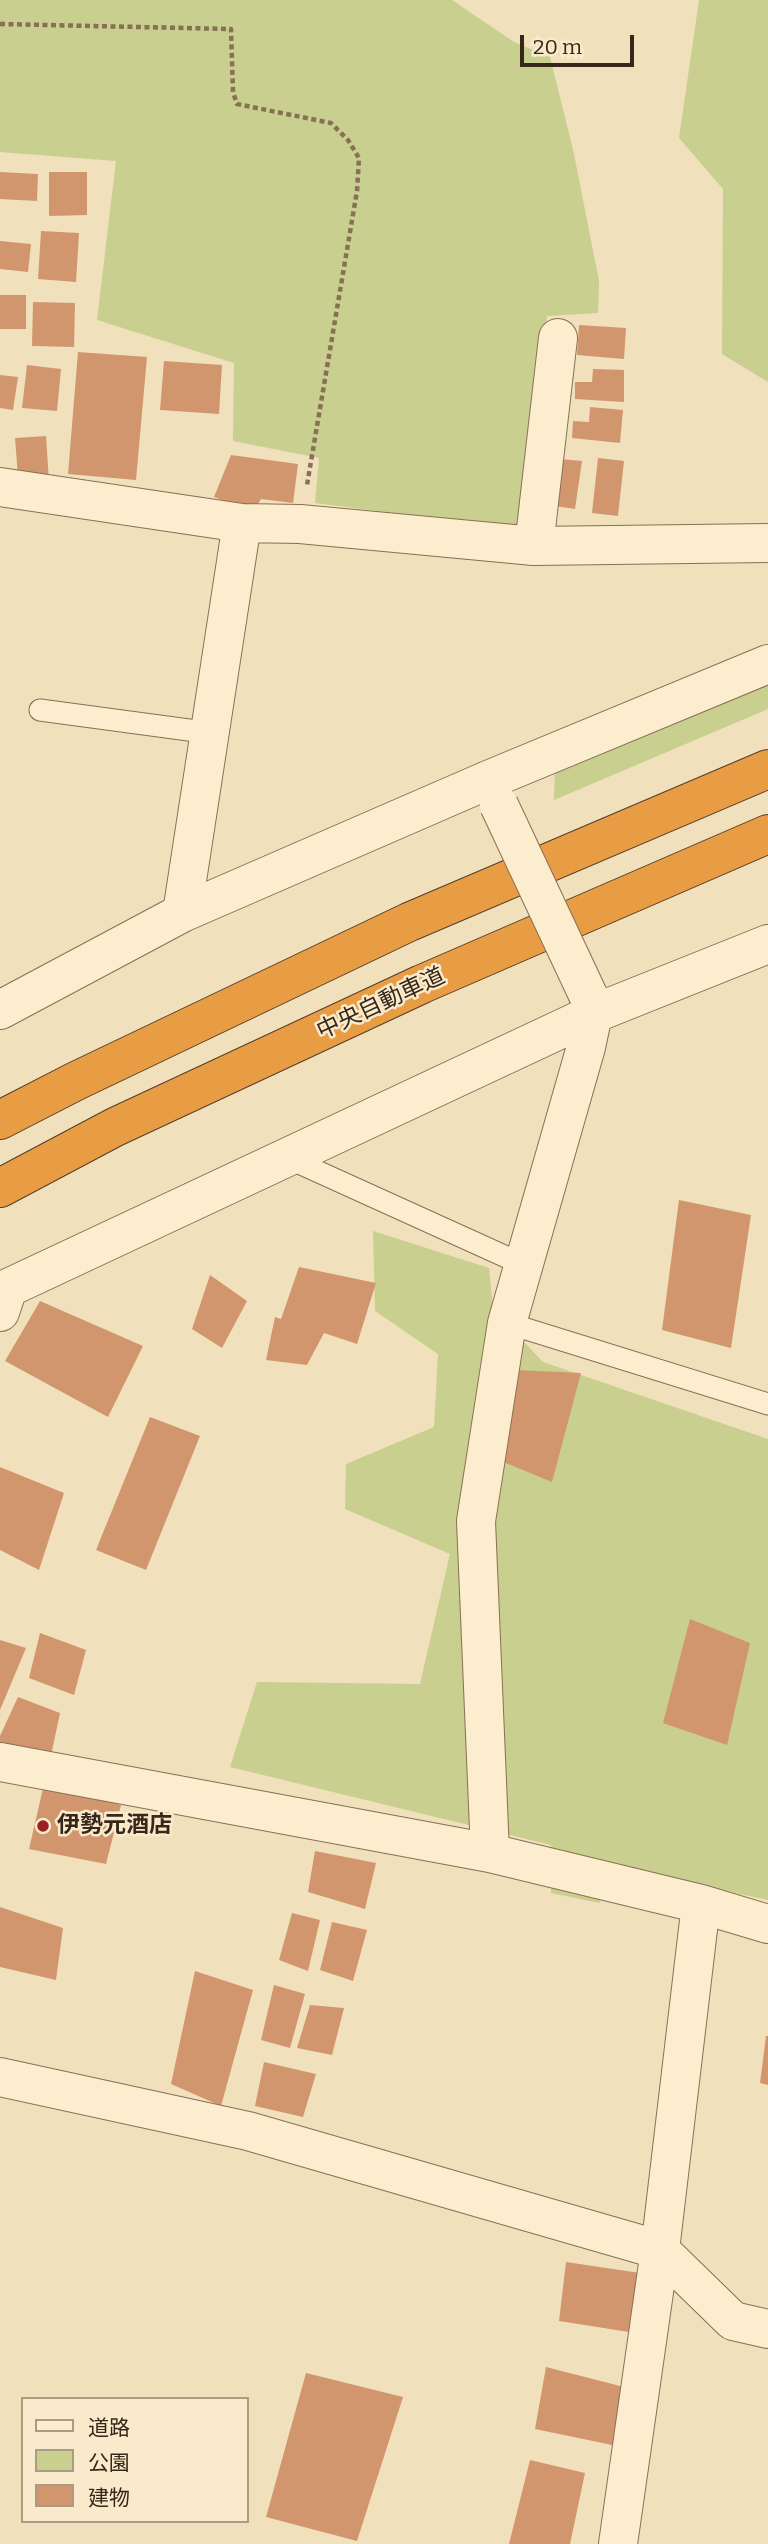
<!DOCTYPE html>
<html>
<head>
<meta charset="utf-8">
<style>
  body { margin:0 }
  #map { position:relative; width:768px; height:2544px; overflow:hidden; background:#f0e0bb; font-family:Bitter,"Noto Sans JP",serif }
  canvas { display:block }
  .legend { position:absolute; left:21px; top:2397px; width:228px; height:126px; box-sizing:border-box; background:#f8eacb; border:2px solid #aa9c84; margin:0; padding:9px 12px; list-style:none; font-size:21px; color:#36271a }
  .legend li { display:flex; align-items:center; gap:14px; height:35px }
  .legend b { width:35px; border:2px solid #aa9c84 }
  .scale { position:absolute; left:520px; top:35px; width:114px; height:32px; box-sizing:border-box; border:4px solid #36271a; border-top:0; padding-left:9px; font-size:21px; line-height:24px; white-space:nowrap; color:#36271a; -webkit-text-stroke:5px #f8eacb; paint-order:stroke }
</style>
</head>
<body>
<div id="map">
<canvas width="768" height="2544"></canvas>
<ul class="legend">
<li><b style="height:9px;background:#fbedce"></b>道路</li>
<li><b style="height:19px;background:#c8cf8f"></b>公園</li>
<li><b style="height:19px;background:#d2966e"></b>建物</li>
</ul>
<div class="scale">20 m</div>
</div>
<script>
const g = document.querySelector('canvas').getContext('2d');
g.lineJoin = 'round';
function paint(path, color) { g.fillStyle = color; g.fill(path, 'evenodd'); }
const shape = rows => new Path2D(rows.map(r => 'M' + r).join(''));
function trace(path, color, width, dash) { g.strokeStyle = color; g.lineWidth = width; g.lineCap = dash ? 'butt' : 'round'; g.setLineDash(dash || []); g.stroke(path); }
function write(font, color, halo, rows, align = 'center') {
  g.font = font + ' Bitter,"Noto Sans JP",serif'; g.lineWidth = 5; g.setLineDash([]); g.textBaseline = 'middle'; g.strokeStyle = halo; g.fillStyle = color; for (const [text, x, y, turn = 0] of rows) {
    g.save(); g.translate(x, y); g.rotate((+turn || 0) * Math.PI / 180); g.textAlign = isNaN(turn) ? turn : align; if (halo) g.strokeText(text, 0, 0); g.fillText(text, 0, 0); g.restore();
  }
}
paint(shape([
  [0,0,452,0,514,42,550,57,574,154,599,281,598,313,547,316,524,530,315,503,319,458,233,441,234,363,97,320,116,161,0,152],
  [699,0,768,0,768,382,722,354,723,189,679,138],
  [768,682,768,709,554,800,555,768],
  [373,1231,489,1268,493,1309,543,1362,768,1439,768,1900,625,1869,599,1903,551,1893,551,1845,230,1767,257,1682,420,1684,450,1554,345,1509,346,1464,434,1427,438,1354,375,1311]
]), '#c8cf8f');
paint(shape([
  [0,172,38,174,37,201,0,199],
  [49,172,87,172,87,215,49,216],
  [41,231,79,233,76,282,38,279],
  [0,241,31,244,28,272,0,269],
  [0,295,26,295,26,329,0,329],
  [33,302,75,303,74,347,32,346],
  [579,325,626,328,624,359,577,355],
  [78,352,147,357,136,480,68,474],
  [164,361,222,365,219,414,160,410],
  [27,365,61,369,57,411,22,408],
  [593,369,624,370,624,402,575,399,575,382,592,382],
  [0,375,18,377,13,410,0,408],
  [590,407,623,410,620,443,572,438,573,421,589,422],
  [46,436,49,482,18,477,15,438],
  [231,455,298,464,293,503,261,499,253,512,214,497],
  [598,458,624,461,618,516,592,513],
  [560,459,582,461,575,509,555,506],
  [679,1200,751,1215,731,1348,662,1330],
  [299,1267,376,1283,357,1344,324,1333,307,1365,266,1360,275,1317,281,1319],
  [210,1275,247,1301,222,1348,192,1329],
  [40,1301,143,1346,108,1417,5,1361],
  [516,1370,581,1373,552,1482,501,1461],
  [150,1417,200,1436,146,1570,96,1550],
  [0,1467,64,1493,39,1570,0,1550],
  [690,1619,750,1643,727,1745,663,1723],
  [40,1633,86,1650,74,1695,29,1678],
  [0,1640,26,1648,0,1710],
  [18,1697,60,1713,50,1760,0,1743,0,1736],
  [44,1784,121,1805,106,1864,29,1849],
  [315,1851,376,1863,365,1909,308,1892],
  [0,1907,63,1928,56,1980,0,1967],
  [292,1913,320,1920,308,1971,279,1960],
  [332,1922,367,1930,353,1981,320,1970],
  [195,1971,253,1990,221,2106,171,2084],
  [274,1985,305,1994,290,2048,261,2040],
  [310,2005,344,2008,332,2055,297,2048],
  [766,2036,768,2036,768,2085,760,2083],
  [264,2062,316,2074,303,2117,255,2106],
  [566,2262,640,2273,629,2332,559,2321],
  [546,2367,628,2388,617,2446,535,2429],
  [306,2373,403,2397,357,2541,266,2517],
  [530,2460,585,2473,570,2544,509,2544]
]), '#d2966e');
const lane = shape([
  [40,710,211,733],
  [288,1158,524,1265],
  [507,1323,768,1404]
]);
const street = shape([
  [0,487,242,523,300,524,534,546,768,543],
  [534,546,558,338],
  [182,913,488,780,768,664],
  [0,1010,182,913,242,523],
  [0,1312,8,1288,593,1014,768,944],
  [0,1762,490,1853,701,1904,768,1924],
  [490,1853,476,1521,507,1323,586,1047,593,1014,588,995],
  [0,2077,248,2131,660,2250,733,2321,768,2329],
  [618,2544,660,2250,701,1904]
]);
const highway = shape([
  [0,1120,76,1081,409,922,768,769],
  [0,1188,115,1127,422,984,768,834]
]);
trace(lane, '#896f54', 23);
trace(street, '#896f54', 40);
trace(highway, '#553d29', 40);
trace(shape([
  [0,24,231,29,233,92,237,104,331,123,348,140,359,158,357,191,307,485]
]), '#896f54', 4.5, [5, 3.5]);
trace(lane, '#fbedce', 21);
trace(street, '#fbedce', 38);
trace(highway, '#e89d44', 38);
const streetBridge = shape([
  [499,805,588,995]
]);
trace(streetBridge, '#896f54', 40, []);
trace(streetBridge, '#fbedce', 38);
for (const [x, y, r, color] of [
  [43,1826,7,"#9b2023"]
]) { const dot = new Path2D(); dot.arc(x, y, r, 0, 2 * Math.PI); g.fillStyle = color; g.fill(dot); trace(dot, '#f8eacb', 2.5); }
write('23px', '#36271a', '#f8eacb', [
  ["中央自動車道",381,1004,-25]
]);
write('bold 23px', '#36271a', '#f8eacb', [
  ["伊勢元酒店",57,1826]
], 'left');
</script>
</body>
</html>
